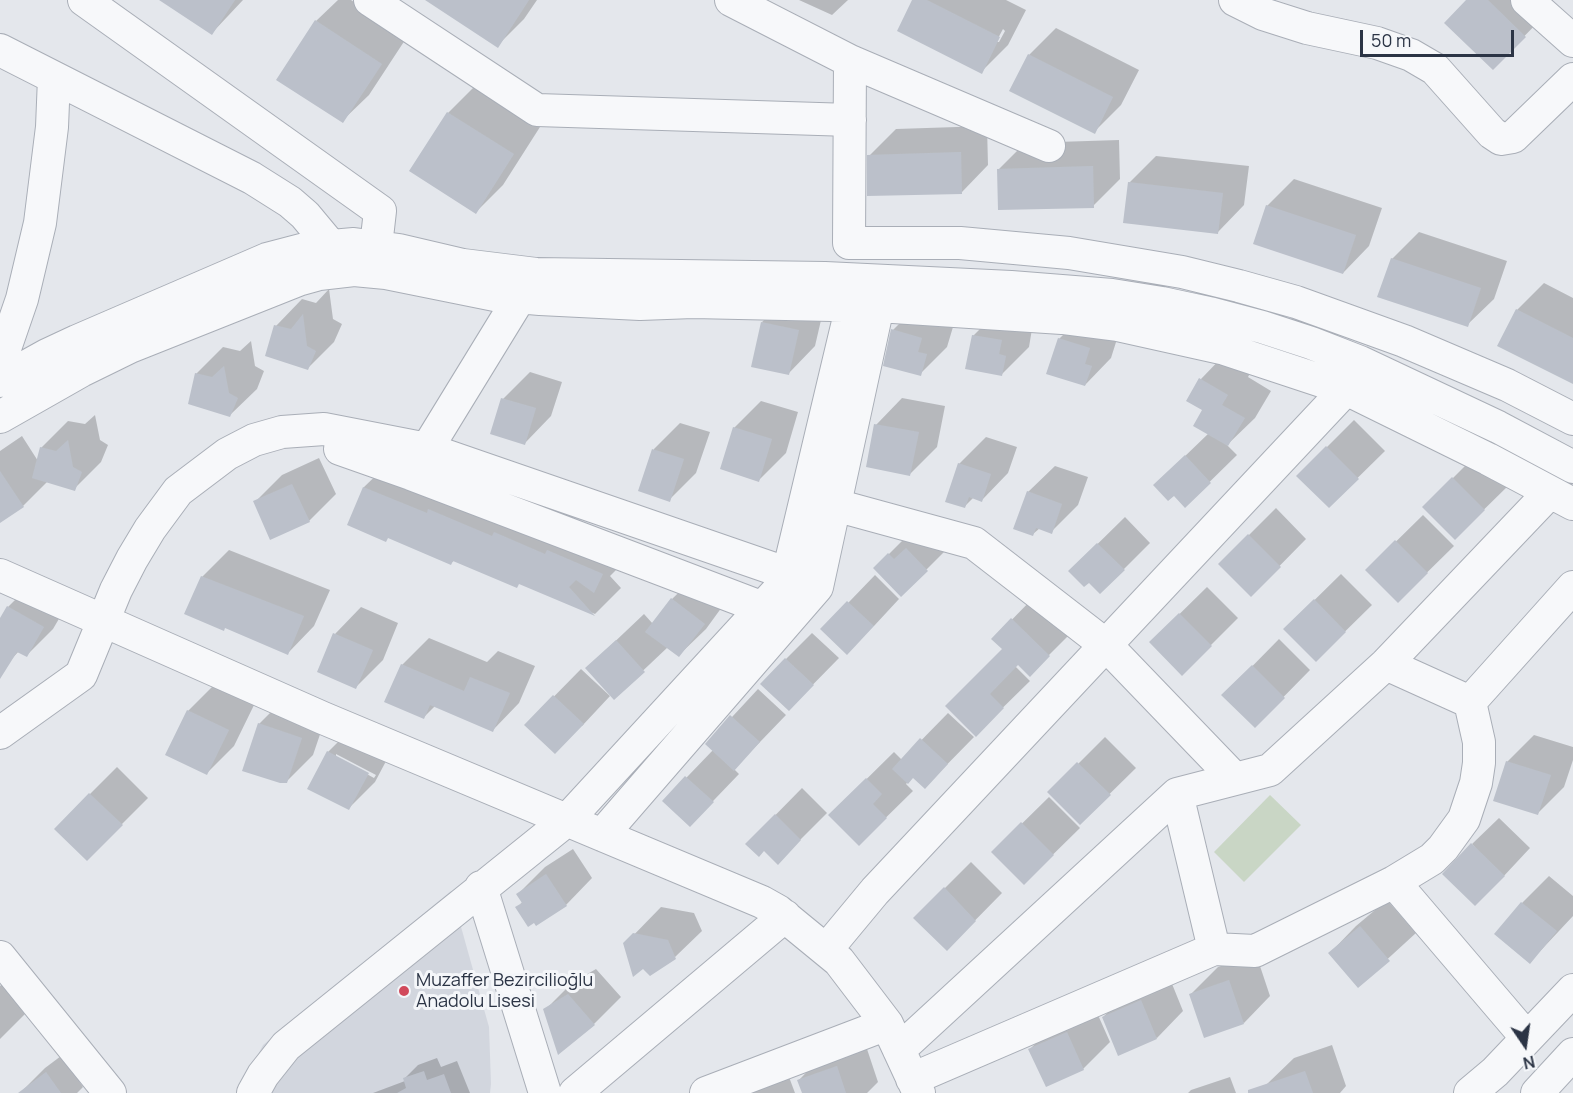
<!DOCTYPE html>
<html>
<head>
<meta charset="utf-8">
<style>
  body { margin:0 }
  #map { position:relative; width:1573px; height:1093px; overflow:hidden; background:#e4e7ec; font-family:Manrope,sans-serif }
  canvas { display:block }
  .north { position:absolute; left:1495px; top:1015px; width:60px; height:60px; -webkit-text-stroke:4px #f4f6f9; paint-order:stroke; rotate:167deg; font-size:16px; font-weight:700; line-height:24px; text-align:center; color:#2b3445 }
  .north::after { content:''; display:block; margin:auto; width:21px; height:27px; background:#2b3445; clip-path:polygon(50% 0,100% 100%,50% 72%,0 100%) }
  .scale { position:absolute; left:1360px; top:30px; width:154px; height:27px; box-sizing:border-box; border:3px solid #2b3445; border-top:0; padding-left:8px; font-size:18px; line-height:21px; white-space:nowrap; color:#2b3445; -webkit-text-stroke:4px #f4f6f9; paint-order:stroke }
</style>
</head>
<body>
<div id="map">
<canvas width="1573" height="1093"></canvas>
<div class="north">N</div>
<div class="scale">50 m</div>
</div>
<script>
const g = document.querySelector('canvas').getContext('2d');
g.lineJoin = 'round';
function paint(path, color) { g.fillStyle = color; g.fill(path, 'evenodd'); }
const shape = rows => new Path2D(rows.map(r => 'M' + r).join(''));
function trace(path, color, width, dash) { g.strokeStyle = color; g.lineWidth = width; g.lineCap = dash ? 'butt' : 'round'; g.setLineDash(dash || []); g.stroke(path); }
function write(font, color, halo, rows, align = 'center') {
  g.font = font + ' Manrope,sans-serif'; g.lineWidth = 6; g.setLineDash([]); g.textBaseline = 'middle'; g.strokeStyle = halo; g.fillStyle = color; for (const [text, x, y, turn = 0] of rows) {
    g.save(); g.translate(x, y); g.rotate((+turn || 0) * Math.PI / 180); g.textAlign = isNaN(turn) ? turn : align; if (halo) g.strokeText(text, 0, 0); g.fillText(text, 0, 0); g.restore();
  }
}
paint(shape([
  [451,891,489,1027,491,1084,490,1093,238,1093,263,1045]
]), '#d2d6de');
paint(shape([
  [1270,795,1301,825,1244,882,1214,852]
]), '#c9d6c5');
paint(shape([
  [162,0,243,0,212,33],
  [338,0,351,0,407,37,369,95,342,121,316,21],
  [435,0,537,0,524,19,497,46],
  [799,0,848,0,832,15],
  [914,0,1006,0,1026,10,1008,45,981,72],
  [1003,29,1005,31,999,42,996,42],
  [1468,0,1542,0,1551,9,1493,68],
  [1056,28,1139,70,1121,105,1094,132,1029,55],
  [475,86,540,127,503,185,476,212,411,171,448,113],
  [987,126,988,165,962,192,869,156,896,129],
  [1119,140,1120,179,1093,206,998,170,1025,143],
  [1156,156,1249,166,1244,205,1218,232,1129,183],
  [1294,179,1382,208,1369,246,1343,273,1267,206],
  [1419,232,1507,261,1494,299,1467,325,1392,259],
  [1544,283,1573,298,1573,383,1517,310],
  [329,289,333,319,342,324,334,342,307,369,276,326,302,299,316,303],
  [789,296,825,303,815,346,789,373,762,322],
  [920,303,944,325,953,327,947,347,920,374,893,330],
  [1000,309,1032,329,1029,347,1002,374,973,336],
  [1086,312,1117,339,1111,358,1085,385,1059,339],
  [251,341,255,366,264,371,257,389,230,415,196,374,223,347,240,351],
  [1227,352,1253,368,1248,377,1271,391,1255,418,1227,445,1237,455,1185,506,1182,459,1209,433,1201,379],
  [530,372,562,382,551,416,525,443,492,433,503,399],
  [902,398,945,406,937,447,910,474,876,425],
  [761,401,798,412,786,453,759,480,734,428],
  [95,415,100,440,108,445,101,462,74,489,48,481,23,506,0,516,0,451,22,436,38,461,41,448,68,421,85,424],
  [1354,420,1385,451,1329,506,1298,476],
  [680,423,710,432,696,473,669,500,640,490,654,449],
  [986,437,1017,447,1008,473,982,500,974,497,965,506,959,464],
  [1479,452,1511,483,1455,538,1424,507],
  [319,458,336,494,309,521,255,502,282,475],
  [391,461,621,565,610,576,621,588,595,614,520,583,455,560,451,563,389,537,349,524,364,487],
  [1055,466,1088,477,1078,505,1051,532,1040,528,1033,534,1028,492],
  [1276,508,1306,539,1251,595,1220,564],
  [1423,515,1454,546,1398,601,1367,570],
  [1125,517,1150,543,1124,569,1070,571],
  [915,528,953,543,901,595,875,568],
  [229,550,330,590,314,626,288,653,225,627,202,577],
  [699,573,730,596,706,629,679,655,668,647,614,698,587,668,644,614,653,624,672,599],
  [1341,574,1372,605,1316,660,1285,629],
  [875,575,899,599,874,626,823,629],
  [35,580,70,600,53,629,26,656,19,651,9,662,0,656,0,621,8,607],
  [1207,587,1238,618,1182,674,1151,642],
  [1039,592,1076,628,1030,674,1018,663,1015,666,1030,681,976,734,1004,649,993,639],
  [361,607,398,623,383,660,356,687,335,634],
  [812,633,839,658,789,709,786,659],
  [429,638,487,662,498,651,535,666,519,703,493,730,435,706,423,718,402,665],
  [1279,639,1310,670,1255,726,1224,695],
  [581,669,610,696,582,726,526,725],
  [215,684,255,703,234,746,207,773,167,754,188,711],
  [758,689,786,715,734,769,739,774,690,825,664,801,713,750,707,744],
  [286,697,328,711,313,755,286,782,259,724],
  [948,713,974,737,925,787,913,776,906,784,913,791,859,844,830,815,894,752,902,760],
  [355,725,394,746,375,782,348,809,328,752],
  [336,754,376,775,374,778,336,757],
  [1534,735,1573,747,1573,760,1564,787,1538,813,1507,762],
  [1105,737,1136,768,1080,823,1050,792],
  [117,767,148,798,87,859,90,794],
  [802,788,827,813,778,862,764,849,747,844],
  [1049,797,1080,828,1024,883,993,852],
  [1499,818,1530,848,1502,878,1472,844],
  [573,849,592,878,566,905,517,908,523,901,518,894,545,867],
  [971,862,1002,893,947,949,915,918],
  [1549,876,1573,896,1573,916,1530,962,1496,934,1522,903],
  [1387,900,1416,933,1358,986,1330,953,1356,926],
  [661,907,694,913,702,931,675,957,650,974,625,944],
  [1256,954,1270,996,1244,1023,1191,994,1218,967],
  [596,969,621,997,594,1024,559,1053,545,1010,572,983],
  [1168,974,1183,1011,1157,1038,1103,1017,1130,991],
  [11,976,31,997,20,1008,25,1014,0,1039,0,986],
  [1094,1006,1110,1042,1083,1069,1030,1049,1057,1022],
  [864,1040,878,1082,867,1093,803,1093,799,1080,825,1053],
  [1332,1045,1346,1086,1340,1093,1270,1093,1267,1084,1294,1058],
  [73,1047,91,1070,79,1081,83,1087,77,1093,20,1093,45,1068],
  [437,1058,441,1067,457,1061,470,1093,373,1093,405,1081,404,1079,418,1065],
  [786,1069,795,1093,736,1093],
  [1230,1077,1236,1093,1188,1093,1191,1090]
]), '#0003');
paint(shape([
  [159,0,235,0,212,35],
  [425,0,529,0,498,48],
  [912,0,927,0,1000,37,982,74,897,31],
  [1466,0,1488,0,1526,37,1493,70,1444,23],
  [315,20,382,64,343,123,276,80],
  [1028,54,1113,97,1095,134,1009,91],
  [447,112,514,154,476,214,409,171],
  [961,152,962,194,867,196,867,155],
  [1093,166,1094,208,998,210,997,169],
  [1128,182,1223,193,1218,234,1123,223],
  [1266,205,1356,235,1343,274,1253,244],
  [1391,258,1481,288,1468,327,1377,297],
  [1516,309,1573,338,1573,384,1497,346],
  [303,314,307,346,316,351,308,370,265,356,274,325,291,329],
  [761,322,799,330,789,375,751,367],
  [891,329,922,338,918,352,927,354,921,376,883,366],
  [972,335,1002,340,999,354,1006,356,1002,376,965,369],
  [1058,338,1090,348,1085,364,1092,366,1085,386,1046,374],
  [224,366,229,393,238,398,230,417,188,404,195,373,212,377],
  [1199,378,1228,395,1222,405,1245,418,1228,446,1193,426,1202,410,1186,401],
  [501,398,536,408,525,445,490,434],
  [874,424,919,432,910,476,866,467],
  [733,427,772,439,759,482,720,469],
  [68,440,73,467,82,472,75,491,32,478,40,447,56,451],
  [1326,446,1359,479,1329,508,1296,476],
  [652,449,684,459,670,502,638,491],
  [1185,455,1211,483,1185,508,1174,496,1168,501,1153,485],
  [958,463,991,474,982,502,969,497,965,508,945,502],
  [0,471,24,507,0,523],
  [1452,477,1485,510,1455,540,1422,507],
  [292,484,310,522,270,540,253,501],
  [363,487,427,513,428,509,492,536,494,532,545,554,547,550,603,574,594,593,576,580,569,587,595,616,519,584,517,588,453,561,451,565,388,538,386,542,347,525],
  [1027,491,1062,504,1052,534,1036,528,1033,536,1013,529],
  [1248,534,1281,567,1251,597,1218,564],
  [1395,540,1428,573,1398,603,1365,570],
  [1097,543,1125,570,1100,594,1089,583,1084,587,1068,571],
  [906,548,928,571,901,597,873,568,888,553,894,559],
  [201,576,304,616,288,655,225,628,224,631,184,614],
  [671,598,705,624,679,657,645,632],
  [1314,599,1346,632,1316,662,1283,629],
  [847,601,874,626,847,655,820,629],
  [7,606,44,627,27,657,17,652,0,679,0,618],
  [1179,613,1212,646,1182,676,1149,642],
  [1011,618,1050,656,1030,677,1018,665,990,694,1004,708,976,737,945,706,1002,649,991,639],
  [333,633,373,650,356,689,317,672],
  [616,640,645,672,614,700,585,668],
  [785,658,814,685,789,711,760,684],
  [401,664,464,691,470,677,510,693,493,732,430,705,424,719,384,702],
  [1252,665,1285,698,1255,728,1221,695],
  [553,695,584,724,555,754,524,725],
  [187,710,229,730,207,775,165,755],
  [730,715,760,742,734,771,705,744],
  [258,723,302,738,287,783,280,783,242,771],
  [920,738,948,764,925,789,913,778,908,784,892,769],
  [327,751,369,773,349,810,307,789],
  [1506,761,1551,775,1538,815,1493,801],
  [1077,762,1111,795,1080,825,1047,792],
  [685,776,714,802,690,827,662,801],
  [866,778,882,794,873,804,887,818,859,846,828,815],
  [89,793,123,825,87,861,54,829],
  [775,814,801,840,778,865,764,851,759,857,745,844],
  [1021,822,1054,855,1024,885,991,852],
  [1471,843,1505,876,1475,906,1442,874],
  [546,874,567,906,536,926,534,923,528,927,515,907,522,903,516,894],
  [944,887,976,921,947,951,913,918],
  [1521,902,1557,931,1530,964,1494,934],
  [1360,926,1390,961,1358,988,1328,953],
  [633,933,668,940,676,959,650,976,643,969,633,977,623,943],
  [1229,980,1244,1024,1204,1038,1189,994],
  [568,994,595,1025,558,1055,543,1009],
  [1141,1000,1157,1039,1118,1056,1102,1017],
  [1067,1032,1084,1070,1046,1087,1028,1049],
  [837,1066,846,1093,802,1093,797,1080],
  [424,1071,427,1080,444,1074,451,1093,397,1093,406,1088,403,1078],
  [1305,1071,1313,1093,1248,1093,1248,1090],
  [46,1072,61,1093,18,1093]
]), '#bbc0ca');
const minor = shape([
  [84,0,380,211,376,246],
  [370,0,537,110,850,120],
  [731,0,850,61,1049,146],
  [1235,0,1263,14,1307,28,1377,43,1411,55,1435,69,1492,133,1501,139,1513,137,1573,79],
  [1527,0,1573,41],
  [0,50,252,178,290,202,305,215,330,245],
  [850,61,849,243,960,243,1069,253,1182,272,1239,286,1296,302,1404,341,1507,385,1573,419],
  [0,363,22,299,40,223,52,127,54,78],
  [0,381,47,355,77,341,267,259,309,248,354,244,399,250,463,265,536,274,825,278,1011,287,1112,295,1162,303,1213,314,1262,327,1311,343,1360,362,1498,427,1573,467],
  [0,417,81,371,130,347,301,279,319,274,354,270,386,273,495,295,540,299,640,304,693,302,878,306,1062,318,1117,325,1225,349,1346,389,1488,459,1573,504],
  [340,449,411,474,763,608],
  [417,465,520,297],
  [835,505,974,543,1107,646,1235,779],
  [0,575,323,718,762,902,778,911,839,961,887,1024,919,1093],
  [1386,664,1470,702],
  [0,733,81,675,116,590,132,559,150,529,178,491,227,454,254,440,282,432,324,429,427,449,789,574],
  [1177,794,1214,949,1255,951,1394,882,1432,859,1443,848,1464,819,1476,783,1479,763,1479,742,1470,702,1573,587],
  [602,835,817,587,878,306],
  [1394,882,1527,1038],
  [481,887,545,1093],
  [826,950,875,891,1346,389],
  [0,957,110,1093],
  [899,1050,1177,794,1270,770,1386,664,1550,492],
  [912,1079,1214,949],
  [253,1093,263,1075,286,1046,567,820,786,582,852,305],
  [575,1093,785,916],
  [706,1093,887,1024],
  [1470,1093,1495,1072,1573,990],
  [1537,1093,1573,1054]
]);
trace(minor, '#a9aeb7', 34);
trace(minor, '#f7f8fa', 32);
for (const [x, y, r, color] of [
  [404,991,6,"#d1495b"]
]) { const dot = new Path2D(); dot.arc(x, y, r, 0, 2 * Math.PI); g.fillStyle = color; g.fill(dot); trace(dot, '#f4f6f9', 2); }
write('18px', '#2b3445', '#f4f6f9', [
  ["Muzaffer Bezircilioğlu",416,981],
  ["Anadolu Lisesi",416,1002]
], 'left');
</script>
</body>
</html>
